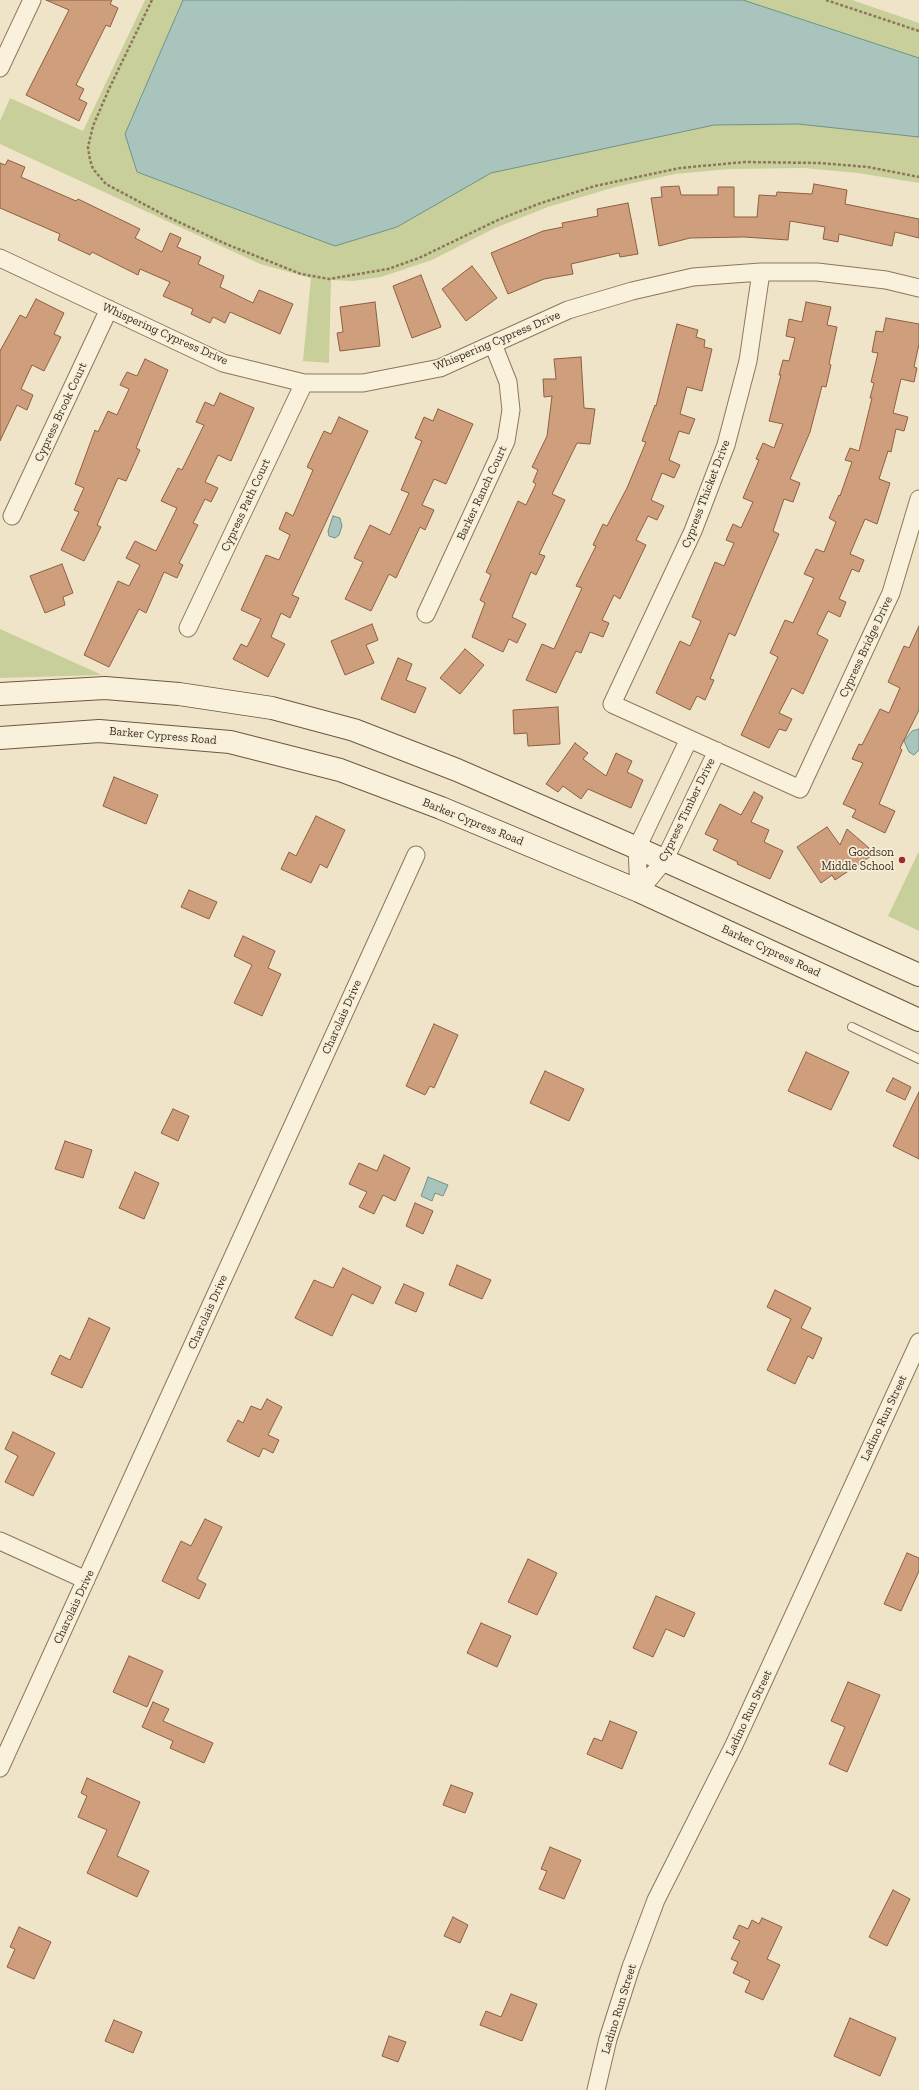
<!DOCTYPE html>
<html>
<head>
<meta charset="utf-8">
<style>
  body { margin:0 }
  canvas { display:block; background:#f0e4c8 }
</style>
</head>
<body>
<canvas width="919" height="2090"></canvas>
<script>
const g = document.querySelector('canvas').getContext('2d');
g.lineJoin = 'round';
function paint(path, color) { g.fillStyle = color; g.fill(path, 'evenodd'); }
const shape = rows => new Path2D(rows.map(r => 'M' + r).join(''));
function trace(path, color, width, dash) { g.strokeStyle = color; g.lineWidth = width; g.lineCap = dash ? 'butt' : 'round'; g.setLineDash(dash || []); g.stroke(path); }
function write(font, color, halo, rows, align = 'center') {
  g.font = font + ' "Zilla Slab",serif'; g.lineWidth = 3.5; g.setLineDash([]); g.textBaseline = 'middle'; g.strokeStyle = halo; g.fillStyle = color; for (const [text, x, y, turn = 0] of rows) {
    g.save(); g.translate(x, y); g.rotate((+turn || 0) * Math.PI / 180); g.textAlign = isNaN(turn) ? turn : align; if (halo) g.strokeText(text, 0, 0); g.fillText(text, 0, 0); g.restore();
  }
}
paint(shape([
  [145,0,852,0,919,23,919,183,858,173,804,168,729,169,675,174,615,187,548,207,495,228,432,260,381,277,353,281,331,280,329,363,303,361,311,278,260,264,0,144,0,121,10,98,83,131],
  [0,629,102,675,0,678],
  [919,851,919,931,888,916]
]), '#c9cf9b');
const water = shape([
  [183,0,743,0,919,58,919,137,798,124,714,125,491,173,397,227,335,246,137,172,125,134,183,0],
  [333,516,340,518,342,526,339,535,335,538,329,536,328,531,333,516],
  [919,729,919,750,914,755,909,752,904,741,912,731,919,729],
  [428,1177,448,1185,443,1196,435,1193,432,1201,421,1196,428,1177]
]);
paint(water, '#a9c4bc');
trace(water, '#6f938a', 1);
const building = shape([
  [46,0,112,0,110,4,118,8,110,27,106,25,76,85,84,89,79,99,87,103,79,121,26,95,69,10,46,0],
  [8,160,25,167,21,177,76,201,78,199,140,229,135,238,162,252,170,233,181,238,177,247,201,257,198,264,224,276,220,287,253,303,259,290,293,304,280,334,230,312,225,323,213,317,210,323,191,314,193,309,163,296,170,282,140,269,138,275,92,252,90,255,58,240,60,234,0,208,0,163,5,165,8,160],
  [814,184,847,190,845,204,919,219,919,238,895,232,892,246,839,234,838,242,823,239,825,227,790,221,788,240,744,237,690,238,659,246,651,198,662,197,661,187,679,186,681,195,718,195,718,187,734,187,734,217,757,217,759,195,776,196,777,192,812,194,814,184],
  [628,203,638,254,620,257,619,253,571,264,573,274,544,279,508,294,491,253,543,231,563,227,562,223,598,216,597,209,628,203],
  [472,266,497,298,466,321,442,289,472,266],
  [421,275,441,327,412,338,393,286,421,275],
  [36,299,64,313,54,334,61,337,44,371,32,365,21,389,33,395,27,410,17,405,0,441,0,351,20,315,26,318,36,299],
  [375,302,380,346,340,351,337,333,343,332,340,307,375,302],
  [806,302,831,307,827,325,837,327,829,364,831,365,826,387,822,386,810,432,790,479,800,483,793,502,784,499,773,531,779,534,735,636,729,633,710,679,714,680,705,700,697,696,690,710,656,693,680,641,690,646,701,621,692,617,708,579,715,562,724,566,734,543,726,540,733,524,741,528,753,502,743,498,759,460,756,459,763,443,774,448,783,424,769,421,781,375,779,375,783,360,789,361,795,338,786,336,789,319,802,322,806,302],
  [886,318,919,324,919,344,914,367,917,368,914,382,901,379,893,413,908,417,904,431,896,429,891,452,888,451,879,479,890,483,877,524,865,519,850,554,864,560,859,572,852,569,839,599,846,602,840,617,828,611,817,634,828,640,803,694,792,688,779,713,792,719,786,731,779,729,769,748,741,735,778,657,770,653,785,620,793,623,814,578,804,574,816,549,824,552,836,522,829,518,839,495,840,496,852,462,845,460,850,448,859,451,872,398,870,398,874,383,871,382,878,353,872,352,876,331,883,332,886,318],
  [677,324,698,330,696,337,705,340,704,347,712,349,702,391,687,387,680,414,695,419,689,434,679,431,669,460,680,465,674,478,662,473,651,500,664,506,657,520,648,516,636,540,646,545,620,599,614,595,602,620,609,623,603,637,590,632,581,653,576,651,556,693,526,680,542,644,554,649,582,588,576,586,596,546,593,545,603,524,607,526,627,488,646,442,642,441,655,405,656,406,677,324],
  [581,357,584,408,595,409,590,444,577,443,552,494,565,500,539,554,545,556,536,575,531,572,512,617,526,624,517,643,509,639,503,652,472,637,485,603,480,600,491,575,486,572,518,501,526,505,536,484,533,482,538,470,532,467,547,436,552,396,544,397,543,379,556,379,554,359,581,357],
  [145,359,168,370,136,448,140,450,126,481,118,478,97,525,101,527,84,561,61,550,79,512,74,510,84,488,75,484,95,430,98,432,108,411,117,415,129,389,120,385,127,372,137,376,145,359],
  [220,393,254,408,231,461,218,455,205,482,218,488,211,502,205,499,193,523,198,525,179,563,183,565,177,578,164,572,146,613,139,609,109,667,84,655,118,581,129,586,140,565,126,558,135,541,156,551,177,508,161,501,178,468,182,470,204,425,196,422,205,402,214,406,220,393],
  [438,409,473,424,446,484,434,479,422,505,434,510,425,530,420,527,396,578,389,574,371,611,345,599,363,562,354,558,370,525,390,535,409,493,401,490,422,441,415,438,424,417,433,421,438,409],
  [339,417,368,431,292,595,299,598,290,618,281,613,271,637,285,644,268,677,233,659,241,644,247,647,261,619,241,610,266,555,279,560,290,535,279,529,286,512,293,516,313,470,307,467,324,431,331,434,339,417],
  [62,564,73,593,63,597,65,605,45,613,30,576,62,564],
  [372,624,378,640,366,645,374,663,345,675,331,641,372,624],
  [919,626,919,710,900,748,902,750,879,804,895,811,885,833,852,817,856,810,843,804,863,763,852,759,859,744,862,745,880,709,889,713,900,688,888,682,904,646,909,648,919,626],
  [465,649,484,665,460,694,440,678,465,649],
  [398,658,412,664,406,680,426,688,415,713,381,699,398,658],
  [558,707,560,744,528,746,527,733,514,734,513,710,558,707],
  [575,743,588,753,583,759,606,776,616,753,632,761,627,772,643,780,631,808,588,789,581,799,563,786,558,792,546,784,575,743],
  [114,777,158,795,146,824,103,806,114,777],
  [754,792,763,797,751,822,769,830,764,842,783,851,770,879,737,864,738,862,713,850,718,840,705,834,720,804,741,815,754,792],
  [316,816,345,830,327,868,320,864,311,883,281,869,289,852,296,856,316,816],
  [827,827,840,845,847,829,869,848,865,853,871,856,835,880,832,875,821,883,797,847,827,827],
  [189,890,217,902,209,919,181,907,189,890],
  [243,936,275,951,268,968,281,974,262,1016,234,1003,252,965,234,956,243,936],
  [434,1024,458,1035,434,1088,430,1086,425,1095,406,1086,434,1024],
  [806,1052,849,1072,831,1110,788,1091,806,1052],
  [545,1071,584,1089,569,1121,530,1103,545,1071],
  [893,1078,911,1087,905,1100,886,1091,893,1078],
  [919,1092,919,1159,893,1146,919,1092],
  [173,1109,189,1116,178,1141,161,1133,173,1109],
  [65,1141,92,1150,83,1178,55,1169,65,1141],
  [384,1155,410,1168,395,1201,383,1195,374,1214,359,1207,367,1192,349,1184,359,1163,377,1171,384,1155],
  [135,1172,159,1183,144,1219,119,1208,135,1172],
  [415,1203,433,1211,423,1234,406,1226,415,1203],
  [457,1265,491,1280,482,1299,449,1285,457,1265],
  [343,1268,381,1287,373,1304,352,1294,332,1336,295,1318,314,1280,333,1288,343,1268],
  [404,1284,424,1293,416,1312,395,1303,404,1284],
  [775,1290,811,1308,801,1328,822,1338,813,1359,808,1356,795,1384,767,1370,791,1319,767,1307,775,1290],
  [89,1318,110,1328,82,1388,51,1374,60,1355,70,1360,89,1318],
  [267,1399,282,1407,268,1435,279,1440,273,1453,263,1448,259,1457,227,1441,238,1420,243,1423,251,1406,261,1410,267,1399],
  [13,1432,55,1453,33,1496,5,1482,18,1456,5,1449,13,1432],
  [205,1519,222,1527,197,1579,206,1584,199,1599,162,1581,181,1541,191,1546,205,1519],
  [907,1553,919,1558,919,1571,901,1611,884,1604,907,1553],
  [528,1559,557,1573,537,1615,508,1602,528,1559],
  [656,1596,695,1613,684,1637,666,1629,653,1657,633,1648,656,1596],
  [481,1623,511,1636,497,1667,467,1653,481,1623],
  [129,1656,163,1671,147,1707,113,1692,129,1656],
  [848,1682,880,1695,847,1772,829,1764,845,1727,831,1721,848,1682],
  [153,1702,169,1709,163,1721,213,1743,204,1763,170,1748,173,1741,142,1727,153,1702],
  [610,1721,637,1732,622,1769,587,1754,594,1738,602,1741,610,1721],
  [87,1778,140,1802,117,1856,149,1871,137,1897,87,1873,107,1830,78,1817,87,1796,81,1793,87,1778],
  [451,1785,473,1793,465,1813,443,1805,451,1785],
  [550,1847,581,1860,564,1899,539,1889,547,1871,541,1869,550,1847],
  [893,1890,910,1899,887,1946,869,1937,893,1890],
  [453,1917,468,1925,460,1943,444,1936,453,1917],
  [762,1918,782,1927,767,1959,780,1965,763,2000,745,1992,750,1981,733,1973,738,1962,731,1959,740,1941,733,1938,739,1925,748,1929,752,1920,759,1924,762,1918],
  [19,1927,51,1942,34,1979,7,1967,15,1949,10,1947,19,1927],
  [511,1994,537,2004,522,2041,480,2025,486,2011,501,2017,511,1994],
  [850,2018,896,2038,880,2076,834,2056,850,2018],
  [114,2020,142,2032,133,2053,105,2041,114,2020],
  [389,2036,406,2042,398,2062,382,2056,389,2036]
]);
paint(building, '#cf9f7d');
trace(building, '#8d5f41', 1);
const service = shape([
  [852,1027,919,1059]
]);
const minor = shape([
  [0,68,32,0],
  [0,258,223,363,304,383,363,383,440,368,568,310,632,291,693,277,761,272,817,272,886,280,919,288],
  [761,272,748,361,726,445,693,531,612,704,800,789,891,593,919,499],
  [12,516,109,309],
  [426,614,506,441,511,410,508,382,493,344],
  [188,628,304,383],
  [639,891,637,848,689,739],
  [639,891,664,861,717,751],
  [0,1541,86,1580],
  [0,1768,416,855],
  [596,2090,608,2039,631,1967,656,1900,734,1745,919,1342]
]);
const secondary = shape([
  [0,694,105,688,179,694,272,708,354,730,457,770,637,848,919,975],
  [0,738,99,731,230,742,340,770,441,808,639,891,919,1020]
]);
trace(service, '#8d765c', 10);
trace(minor, '#8d765c', 19);
trace(secondary, '#6f573f', 24);
trace(shape([
  [152,0,109,89,93,126,88,147,90,160,93,169,106,184,168,217,226,244,301,274,329,279,388,269,419,258,500,219,541,203,595,186,680,168,745,162,820,163,868,167,919,177],
  [826,0,919,31]
]), '#8d765c', 2.5, [3, 2]);
trace(service, '#faf1dc', 8);
trace(minor, '#faf1dc', 17);
trace(secondary, '#faf1dc', 22);
for (const [x, y, r, color] of [
  [902,860,4,"#9e2a2b"]
]) { const dot = new Path2D(); dot.arc(x, y, r, 0, 2 * Math.PI); g.fillStyle = color; g.fill(dot); trace(dot, '#f7eed8', 1.5); }
write('12px', '#3d2e20', '#f7eed8', [
  ["Whispering Cypress Drive",165,334,24],
  ["Whispering Cypress Drive",497,341,-23],
  ["Cypress Brook Court",61,412,-65],
  ["Barker Ranch Court",482,493,-65],
  ["Cypress Thicket Drive",706,494,-69],
  ["Cypress Path Court",246,505,-65],
  ["Cypress Bridge Drive",866,647,-65],
  ["Barker Cypress Road",163,736,5],
  ["Cypress Timber Drive",687,810,-64],
  ["Barker Cypress Road",473,822,22],
  ["Barker Cypress Road",771,951,25],
  ["Charolais Drive",342,1017,-66],
  ["Charolais Drive",208,1312,-66],
  ["Ladino Run Street",884,1418,-65],
  ["Charolais Drive",74,1607,-65],
  ["Ladino Run Street",749,1713,-65],
  ["Ladino Run Street",619,2009,-73]
]);
write('12px', '#3d2e20', '#f7eed8', [
  ["Goodson",894,853],
  ["Middle School",894,867]
], 'right');
</script>
</body>
</html>
